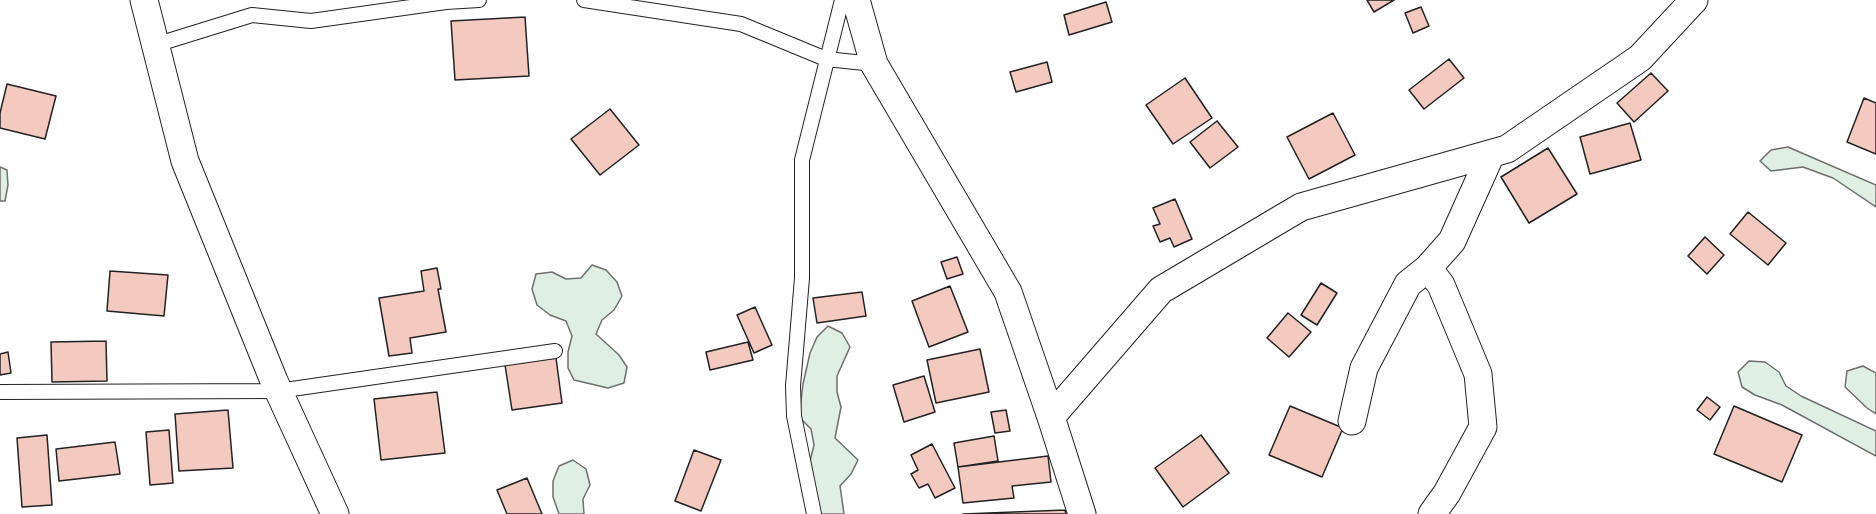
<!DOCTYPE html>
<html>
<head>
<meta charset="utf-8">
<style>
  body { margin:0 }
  canvas { display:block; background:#fff }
</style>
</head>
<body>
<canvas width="1876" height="514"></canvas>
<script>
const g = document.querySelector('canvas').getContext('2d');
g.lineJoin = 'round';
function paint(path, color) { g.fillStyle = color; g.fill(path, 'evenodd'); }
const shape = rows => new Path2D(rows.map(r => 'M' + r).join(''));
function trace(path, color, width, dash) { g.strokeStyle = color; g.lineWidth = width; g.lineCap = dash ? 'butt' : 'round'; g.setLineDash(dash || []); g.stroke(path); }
const green = shape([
  [1788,147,1876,185,1876,207,1833,178,1803,167,1771,171,1760,161,1771,150,1788,147],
  [0,167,7,170,8,185,5,201,0,201,0,167],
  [592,265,606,270,617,282,622,296,614,310,602,320,596,334,619,355,627,367,624,383,608,388,574,380,568,368,568,352,572,336,566,321,550,315,537,305,532,289,536,274,552,272,566,279,581,278,592,265],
  [828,326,842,333,850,347,837,376,837,392,841,407,835,438,858,460,851,474,840,486,844,514,819,514,810,461,814,445,811,429,799,417,803,384,810,353,817,337,828,326],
  [1749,361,1765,362,1779,372,1786,386,1801,396,1876,431,1876,456,1782,405,1755,395,1742,387,1738,372,1749,361],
  [1863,366,1876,373,1876,414,1867,408,1845,387,1847,371,1863,366],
  [573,460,586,469,590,485,583,499,584,514,559,514,553,497,553,481,559,466,573,460]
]);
paint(green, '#e0efe3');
trace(green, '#6f6f6f', 1.5);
const building = shape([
  [1367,0,1394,0,1374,12,1367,0],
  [1106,2,1112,22,1069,35,1064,15,1106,2],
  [1421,7,1429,26,1413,33,1405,13,1421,7],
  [525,17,529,76,455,80,451,21,525,17],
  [1449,59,1464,78,1424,109,1409,90,1449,59],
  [1047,62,1052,82,1016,92,1010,72,1047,62],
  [1651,73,1668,91,1634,122,1617,103,1651,73],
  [1185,78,1212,118,1173,144,1146,105,1185,78],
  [7,84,56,96,45,139,0,128,0,113,7,84],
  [1864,98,1876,103,1876,154,1847,142,1864,98],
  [610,109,639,145,600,175,571,139,610,109],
  [1333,113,1355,155,1309,179,1287,137,1333,113],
  [1217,121,1238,147,1210,168,1190,142,1217,121],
  [1630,123,1641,160,1590,174,1580,137,1630,123],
  [1548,148,1577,194,1529,223,1501,177,1548,148],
  [1175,199,1192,239,1174,247,1170,238,1160,242,1153,226,1160,224,1153,208,1175,199],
  [1748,212,1786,243,1768,265,1730,234,1748,212],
  [1705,237,1724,255,1707,274,1688,256,1705,237],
  [957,257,963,274,947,279,941,262,957,257],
  [437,268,441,289,438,289,446,332,410,338,412,353,389,356,379,298,424,291,421,271,437,268],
  [110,271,168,275,164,316,107,311,110,271],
  [1321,283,1337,293,1317,325,1301,315,1321,283],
  [950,286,968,332,929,347,912,301,950,286],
  [862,292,866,316,817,323,813,298,862,292],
  [755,307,772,345,754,353,737,315,755,307],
  [1288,313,1311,332,1289,357,1267,338,1288,313],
  [106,341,107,381,52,382,51,342,106,341],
  [748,342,753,360,710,370,706,352,748,342],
  [980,349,989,392,936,403,927,360,980,349],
  [8,352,11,373,0,375,0,354,8,352],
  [556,358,562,403,512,410,505,365,556,358],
  [924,376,935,412,904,422,893,385,924,376],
  [437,392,445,453,381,460,374,399,437,392],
  [1707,397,1720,407,1710,420,1697,410,1707,397],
  [1290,406,1343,428,1322,477,1269,455,1290,406],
  [1734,406,1802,435,1782,482,1714,454,1734,406],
  [228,410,233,468,179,471,175,414,228,410],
  [1006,410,1010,431,995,433,991,412,1006,410],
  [169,430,173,483,150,485,146,432,169,430],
  [47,435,52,505,22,507,17,438,47,435],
  [1201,435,1229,473,1183,507,1155,468,1201,435],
  [994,436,998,461,958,467,954,443,994,436],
  [115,442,120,474,59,481,56,449,115,442],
  [932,444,955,488,935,498,928,484,919,488,911,474,918,470,911,455,932,444],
  [694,450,721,460,701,511,675,501,694,450],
  [1048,456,1051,482,1012,486,1014,498,963,503,958,467,1048,456],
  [527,478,542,514,507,514,497,490,527,478],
  [1065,510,1066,514,963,514,1065,510]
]);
paint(building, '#f3c9c0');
trace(building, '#222', 1.5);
const lane = shape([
  [584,0,741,24,826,59,874,64],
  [155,45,252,15,311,21,446,2,479,0],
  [0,392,278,391,555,351],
  [814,514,794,416,793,386,802,278,802,160,842,0]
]);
const street = shape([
  [144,0,185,161,274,381,335,514],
  [856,0,874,64,1008,292,1051,417,1082,514],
  [1051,417,1161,290,1301,207,1507,149,1640,58,1694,0],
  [1352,421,1364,368,1408,284,1428,268],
  [1432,514,1447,493,1483,427,1478,374,1441,285,1428,268,1452,241,1491,154]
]);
trace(lane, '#222', 16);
trace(street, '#222', 29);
trace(lane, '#fff', 14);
trace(street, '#fff', 27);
</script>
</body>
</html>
